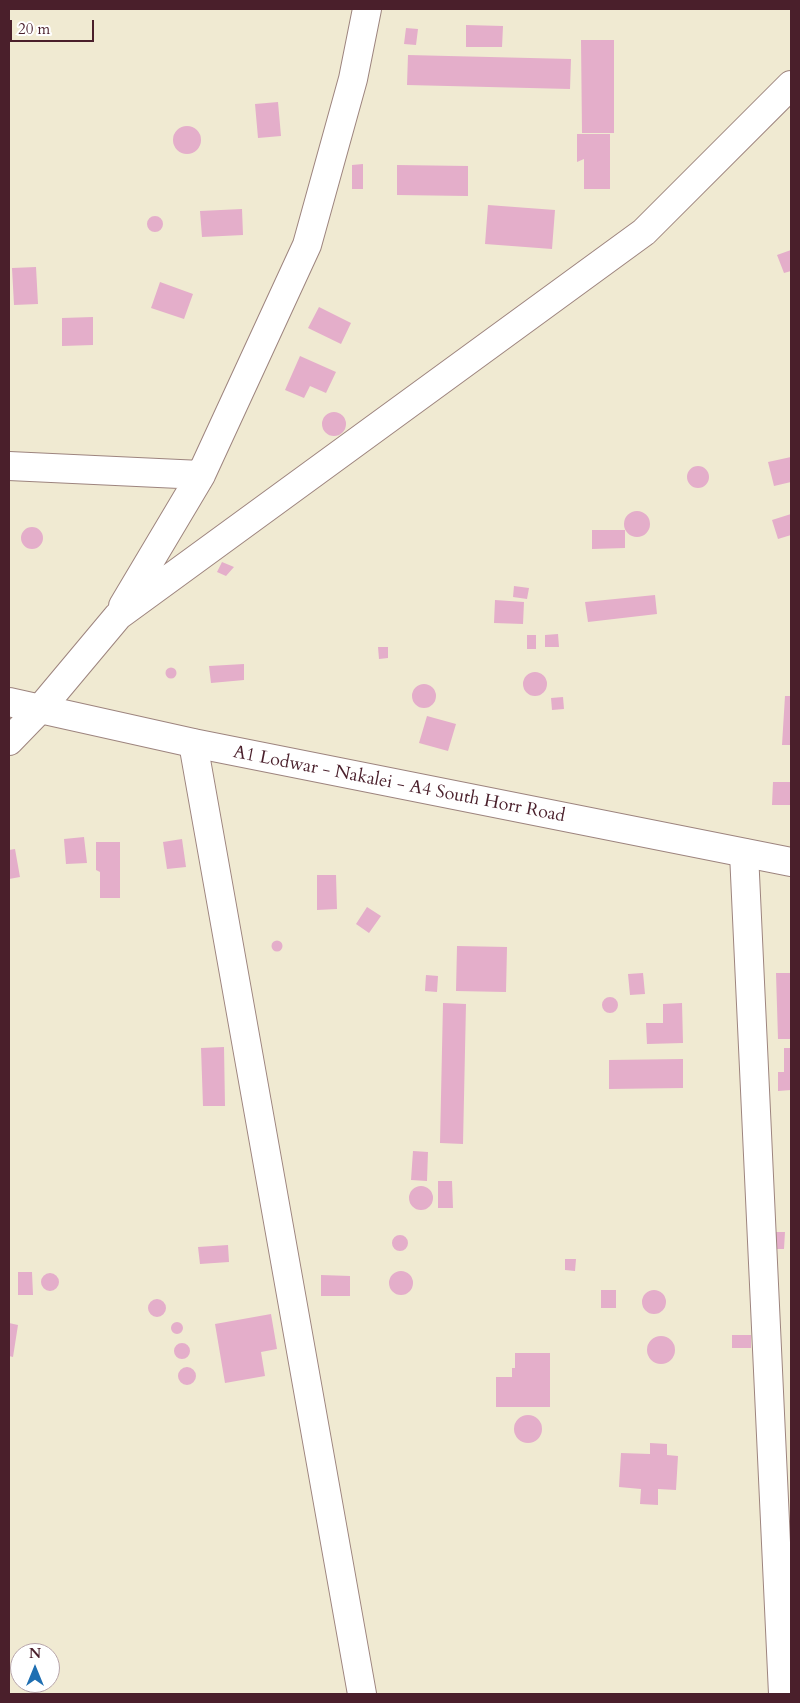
<!DOCTYPE html>
<html>
<head>
<meta charset="utf-8">
<style>
  body { margin:0 }
  #map { position:relative; width:800px; height:1703px; overflow:hidden; background:#f0ead2; font-family:Cardo,serif }
  canvas { display:block }
  .frame { position:absolute; inset:0; border:10px solid #4a1f2b; pointer-events:none }
  .north { position:absolute; left:10px; top:1643px; width:50px; height:50px; box-sizing:border-box; background:#fff; border:1px solid #b7a5aa; border-radius:50%; rotate:0deg; font-size:14px; font-weight:700; line-height:20px; text-align:center; color:#4a1f2b }
  .north::after { content:''; display:block; margin:auto; width:18px; height:22px; background:#1f6fb2; clip-path:polygon(50% 0,100% 100%,50% 72%,0 100%) }
  .scale { position:absolute; left:10px; top:20px; width:84px; height:22px; box-sizing:border-box; border:2px solid #4a1f2b; border-top:0; padding-left:6px; font-size:15px; line-height:18px; white-space:nowrap; color:#4a1f2b; -webkit-text-stroke:4px #fff; paint-order:stroke }
</style>
</head>
<body>
<div id="map">
<canvas width="800" height="1703"></canvas>
<div class="frame"></div>
<div class="north">N</div>
<div class="scale">20 m</div>
</div>
<script>
const g = document.querySelector('canvas').getContext('2d');
g.lineJoin = 'round';
function paint(path, color) { g.fillStyle = color; g.fill(path, 'evenodd'); }
const shape = rows => new Path2D(rows.map(r => 'M' + r).join(''));
function trace(path, color, width, dash) { g.strokeStyle = color; g.lineWidth = width; g.lineCap = dash ? 'butt' : 'round'; g.setLineDash(dash || []); g.stroke(path); }
function write(font, color, halo, rows, align = 'center') {
  g.font = font + ' Cardo,serif'; g.lineWidth = 5; g.setLineDash([]); g.textBaseline = 'middle'; g.strokeStyle = halo; g.fillStyle = color; for (const [text, x, y, turn = 0] of rows) {
    g.save(); g.translate(x, y); g.rotate((+turn || 0) * Math.PI / 180); g.textAlign = isNaN(turn) ? turn : align; if (halo) g.strokeText(text, 0, 0); g.fillText(text, 0, 0); g.restore();
  }
}
paint(shape([
  [466,25,503,26,502,47,466,47],
  [406,28,418,29,416,45,404,44],
  [581,40,614,40,614,133,582,133],
  [408,55,571,59,570,89,407,85],
  [278,102,281,136,258,138,255,104],
  '173 140a14 14 0 1 1 28 0a14 14 0 1 1-28 0Z',
  [577,134,610,134,610,189,584,189,584,159,577,162],
  [363,164,363,189,352,189,352,165],
  [397,165,468,166,468,196,397,195],
  [488,205,555,210,552,249,485,244],
  [242,209,243,235,202,237,200,211],
  '147 224a8 8 0 1 1 16 0a8 8 0 1 1-16 0Z',
  [791,250,791,271,784,273,777,255],
  [36,267,38,304,14,305,12,268],
  [160,282,193,294,184,319,151,308],
  [319,307,351,323,341,344,308,328],
  [93,317,93,345,62,346,62,318],
  [300,356,336,372,326,393,310,386,304,398,285,390],
  '322 424a12 12 0 1 1 24 0a12 12 0 1 1-24 0Z',
  [791,457,791,482,774,486,768,462],
  '687 477a11 11 0 1 1 22 0a11 11 0 1 1-22 0Z',
  '624 524a13 13 0 1 1 26 0a13 13 0 1 1-26 0Z',
  [791,514,791,535,778,539,772,520],
  '21 538a11 11 0 1 1 22 0a11 11 0 1 1-22 0Z',
  [592,530,625,530,625,548,592,549],
  [222,562,234,567,226,576,217,572],
  [514,586,529,588,527,599,513,597],
  [655,595,657,614,588,622,585,602],
  [495,600,524,602,523,624,494,623],
  [558,634,559,647,545,647,545,635],
  [527,635,536,635,536,649,527,649],
  [378,647,388,647,388,658,379,659],
  [244,664,244,680,211,683,209,666],
  '165.5 673a5.5 5.5 0 1 1 11 0a5.5 5.5 0 1 1-11 0Z',
  '523 684a12 12 0 1 1 24 0a12 12 0 1 1-24 0Z',
  '412 696a12 12 0 1 1 24 0a12 12 0 1 1-24 0Z',
  [785,696,791,696,791,745,782,745],
  [563,697,564,709,552,710,551,698],
  [427,716,456,724,448,751,419,743],
  [773,782,791,782,790,805,772,805],
  [84,837,87,863,66,864,64,839],
  [182,839,186,867,167,869,163,842],
  [96,842,120,842,120,898,100,898,100,872,96,870],
  [15,849,20,877,9,879,9,850],
  [317,875,336,875,337,909,317,910],
  [367,907,381,916,369,933,356,924],
  '271.5 946a5.5 5.5 0 1 1 11 0a5.5 5.5 0 1 1-11 0Z',
  [457,946,507,947,506,992,456,991],
  [643,973,645,994,630,995,628,974],
  [776,973,791,973,791,1039,778,1039],
  [426,975,438,976,437,992,425,991],
  '602 1005a8 8 0 1 1 16 0a8 8 0 1 1-16 0Z',
  [443,1003,466,1004,463,1144,440,1143],
  [682,1003,683,1043,647,1044,646,1023,663,1023,663,1004],
  [224,1047,225,1106,203,1106,201,1048],
  [784,1048,791,1048,791,1090,778,1091,778,1072,784,1072],
  [683,1059,683,1088,609,1089,609,1060],
  [413,1151,428,1152,427,1181,411,1180],
  [438,1181,452,1181,453,1208,438,1208],
  '409 1198a12 12 0 1 1 24 0a12 12 0 1 1-24 0Z',
  [768,1232,785,1232,784,1249,768,1249],
  '392 1243a8 8 0 1 1 16 0a8 8 0 1 1-16 0Z',
  [228,1245,229,1262,200,1264,198,1247],
  [565,1259,576,1259,575,1271,565,1270],
  '389 1283a12 12 0 1 1 24 0a12 12 0 1 1-24 0Z',
  [18,1272,32,1272,33,1295,18,1295],
  '41 1282a9 9 0 1 1 18 0a9 9 0 1 1-18 0Z',
  [321,1275,350,1276,350,1296,321,1296],
  '642 1302a12 12 0 1 1 24 0a12 12 0 1 1-24 0Z',
  [601,1290,616,1290,616,1308,601,1308],
  '148 1308a9 9 0 1 1 18 0a9 9 0 1 1-18 0Z',
  [271,1314,277,1349,261,1352,265,1376,225,1383,215,1324],
  '171 1328a6 6 0 1 1 12 0a6 6 0 1 1-12 0Z',
  [9,1323,18,1325,13,1357,9,1356],
  [732,1335,751,1335,751,1348,732,1348],
  '647 1350a14 14 0 1 1 28 0a14 14 0 1 1-28 0Z',
  '174 1351a8 8 0 1 1 16 0a8 8 0 1 1-16 0Z',
  [515,1353,550,1353,550,1407,496,1407,496,1377,512,1377,512,1368,515,1368],
  '178 1376a9 9 0 1 1 18 0a9 9 0 1 1-18 0Z',
  '514 1429a14 14 0 1 1 28 0a14 14 0 1 1-28 0Z',
  [650,1443,667,1444,667,1455,678,1456,676,1490,658,1489,658,1505,640,1504,641,1489,619,1487,621,1453,650,1454]
]), '#e4aeca');
const minor = shape([
  [9,466,201,475],
  [123,606,201,475,307,245,353,79,367,9],
  [9,741,41,708,118,616,644,232,791,85],
  [193,743,362,1694],
  [744,853,783,1694]
]);
const major = shape([
  [9,702,193,743,791,862]
]);
trace(minor, '#9d847e', 30);
trace(major, '#9d847e', 30);
trace(minor, '#fff', 28);
trace(major, '#fff', 28);
write('18px', '#4a1f2b', '#fff', [
  ["A1 Lodwar - Nakalei - A4 South Horr Road",399,785,11]
]);
</script>
</body>
</html>
